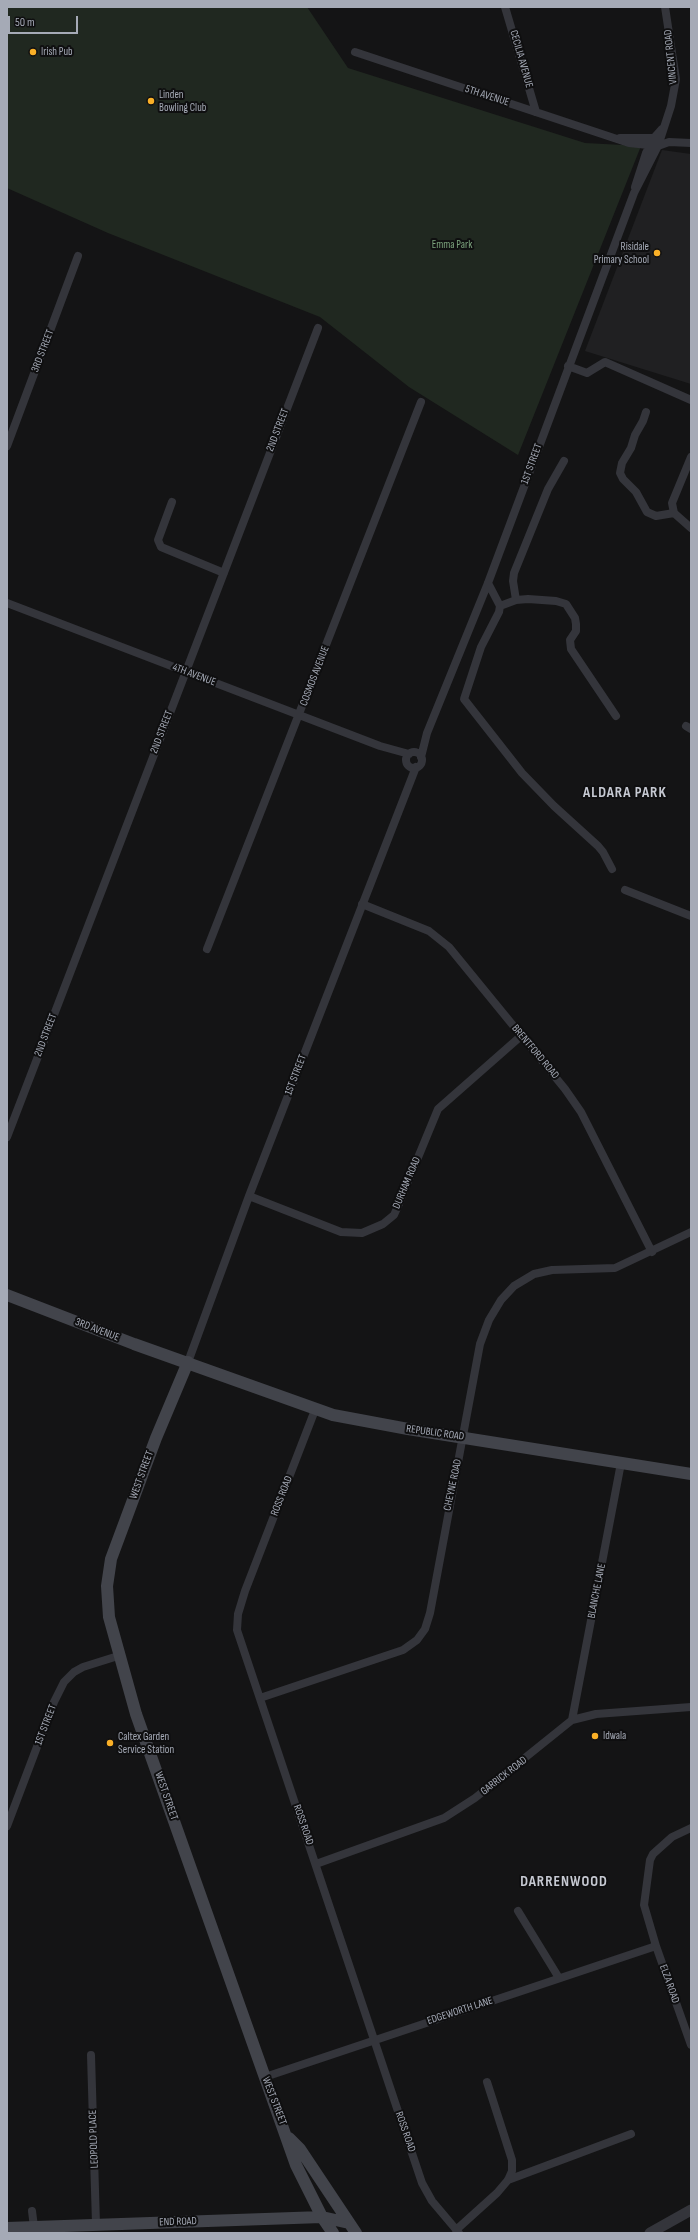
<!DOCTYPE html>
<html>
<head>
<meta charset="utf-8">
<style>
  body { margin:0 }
  #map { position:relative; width:698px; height:2240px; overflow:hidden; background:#141415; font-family:"Sofia Sans Condensed",sans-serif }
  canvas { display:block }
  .frame { position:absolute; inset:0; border:8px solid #a5aab6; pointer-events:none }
  .scale { position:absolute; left:8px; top:16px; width:70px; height:18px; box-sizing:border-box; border:2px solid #a5aab6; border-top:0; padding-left:5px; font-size:12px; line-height:14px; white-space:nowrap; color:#a5aab6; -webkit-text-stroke:3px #0f0f10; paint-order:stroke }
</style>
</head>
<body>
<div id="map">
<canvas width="698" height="2240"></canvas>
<div class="frame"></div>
<div class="scale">50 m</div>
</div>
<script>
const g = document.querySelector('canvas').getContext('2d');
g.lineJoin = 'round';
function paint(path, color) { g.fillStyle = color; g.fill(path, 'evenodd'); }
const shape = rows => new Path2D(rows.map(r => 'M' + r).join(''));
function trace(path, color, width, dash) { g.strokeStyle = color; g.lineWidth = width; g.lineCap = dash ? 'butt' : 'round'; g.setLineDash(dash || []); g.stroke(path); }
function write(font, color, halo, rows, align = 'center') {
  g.font = font + ' "Sofia Sans Condensed",sans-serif'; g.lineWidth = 4; g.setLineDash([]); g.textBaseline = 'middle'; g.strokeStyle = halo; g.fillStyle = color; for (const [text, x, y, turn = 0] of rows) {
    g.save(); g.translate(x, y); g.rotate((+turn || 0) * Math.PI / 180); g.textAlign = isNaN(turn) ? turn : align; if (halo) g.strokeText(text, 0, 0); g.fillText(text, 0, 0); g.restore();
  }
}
paint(shape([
  [662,150,691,154,691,384,585,351]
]), '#202022');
paint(shape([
  [7,7,307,7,348,68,585,143,641,146,518,455,409,387,320,317,108,233,7,188]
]), '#202820');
trace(shape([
  [505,7,536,112],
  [355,52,629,143,658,146,669,142,691,143],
  [620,138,659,138],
  [635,187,646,153,654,138,662,129],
  [568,366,587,373,605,362,691,400],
  [646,412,643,421,635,435,631,448,622,463,620,473,623,479,636,492,647,512,656,516,674,513],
  [7,446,78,256],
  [691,457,672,503,674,513,691,528],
  [172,502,158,540,161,547,224,573],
  [488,583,500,606,499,612,481,647,464,699,522,773,554,806,598,846,603,852,612,869],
  [516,600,513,581,514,573,548,489,564,461],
  [7,603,380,746,409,754],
  [500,606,516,600,528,599,556,601,566,604,575,618,576,624,576,631,570,640,571,649,616,716],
  [686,726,691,729],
  '406 760a8 8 0 1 1 16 0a8 8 0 1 1-16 0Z',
  [421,757,427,733,488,583,634,193,658,146,671,106,676,79,665,7],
  [625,890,691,916],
  [362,904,429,931,449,947,565,1089,581,1112,652,1252],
  [207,949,421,402],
  [7,1137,318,328],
  [249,1196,341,1232,362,1233,383,1224,394,1215,398,1206,438,1109,521,1036],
  [188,1362,249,1196,416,767],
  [315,1410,245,1591,238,1614,237,1630,422,2183,432,2201,459,2233],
  [260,1698,403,1650,417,1640,425,1629,430,1613,480,1344,489,1320,501,1300,514,1286,534,1274,552,1270,615,1268,691,1232],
  [572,1720,621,1463],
  [7,1826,54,1702,64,1682,74,1672,83,1667,118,1656],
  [691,1828,672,1837,653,1854,650,1860,644,1905,656,1946,691,2045],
  [316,1864,444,1818,475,1798,572,1720,596,1714,691,1707],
  [518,1911,559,1978],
  [91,2055,96,2224],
  [265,2077,656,1946],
  [508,2180,631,2134],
  [32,2211,34,2227],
  [456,2230,497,2193,508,2180,512,2171,512,2160,487,2082]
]), '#34353b', 8);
trace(shape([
  [650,2233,691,2210]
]), '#34353b', 11);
trace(shape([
  [7,1295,134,1344,333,1415,408,1429,691,1474],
  [188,1362,156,1438,111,1559,107,1586,109,1617,136,1714,296,2165,322,2217,333,2233],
  [289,2138,300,2149,356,2233],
  [7,2228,322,2217,349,2223]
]), '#42444b', 12);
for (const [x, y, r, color] of [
  [33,52,4,"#fab027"],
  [151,101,4,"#fab027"],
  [657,253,4,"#fab027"],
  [595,1736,4,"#fab027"],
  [110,1743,4,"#fab027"]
]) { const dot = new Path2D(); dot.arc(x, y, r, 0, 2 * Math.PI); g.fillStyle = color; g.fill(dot); trace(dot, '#0f0f10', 1.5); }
write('11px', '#a5aab6', '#0f0f10', [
  ["Irish Pub",41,52],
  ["Linden",159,95],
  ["Bowling Club",159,108],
  ["Risidale",649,247,"right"],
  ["Primary School",649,260,"right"],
  ["Idwala",603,1736],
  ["Caltex Garden",118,1737],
  ["Service Station",118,1750]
], 'left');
write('11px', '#a5aab6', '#0f0f10', [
  ["VINCENT ROAD",671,57,-96],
  ["CECILIA AVENUE",521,59,74],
  ["5TH AVENUE",487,96,18],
  ["3RD STREET",43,351,-69],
  ["2ND STREET",278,430,-69],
  ["1ST STREET",532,464,-70],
  ["4TH AVENUE",194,675,21],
  ["COSMOS AVENUE",315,676,-69],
  ["2ND STREET",162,732,-69],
  ["2ND STREET",46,1035,-69],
  ["BRENTFORD ROAD",535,1052,50],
  ["1ST STREET",296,1075,-69],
  ["DURHAM ROAD",407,1183,-67],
  ["3RD AVENUE",97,1330,21],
  ["REPUBLIC ROAD",435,1433,8],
  ["WEST STREET",142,1475,-70],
  ["CHEYNE ROAD",453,1485,-78],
  ["ROSS ROAD",282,1496,-69],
  ["BLANCHE LANE",597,1591,-79],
  ["1ST STREET",46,1725,-69],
  ["GARRICK ROAD",504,1776,-38],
  ["WEST STREET",166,1796,71],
  ["ROSS ROAD",303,1825,71],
  ["ELZA ROAD",669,1984,71],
  ["EDGEWORTH LANE",460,2011,-18],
  ["WEST STREET",274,2101,69],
  ["ROSS ROAD",405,2132,71],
  ["LEOPOLD PLACE",94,2139,-92],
  ["END ROAD",178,2222,-2]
]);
write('11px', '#7ba27c', '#0f0f10', [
  ["Emma Park",452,245]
]);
g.letterSpacing = '1px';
write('bold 15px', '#c6c9d2', '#0f0f10', [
  ["ALDARA PARK",625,793],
  ["DARRENWOOD",564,1882]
]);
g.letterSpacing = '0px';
</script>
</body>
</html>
